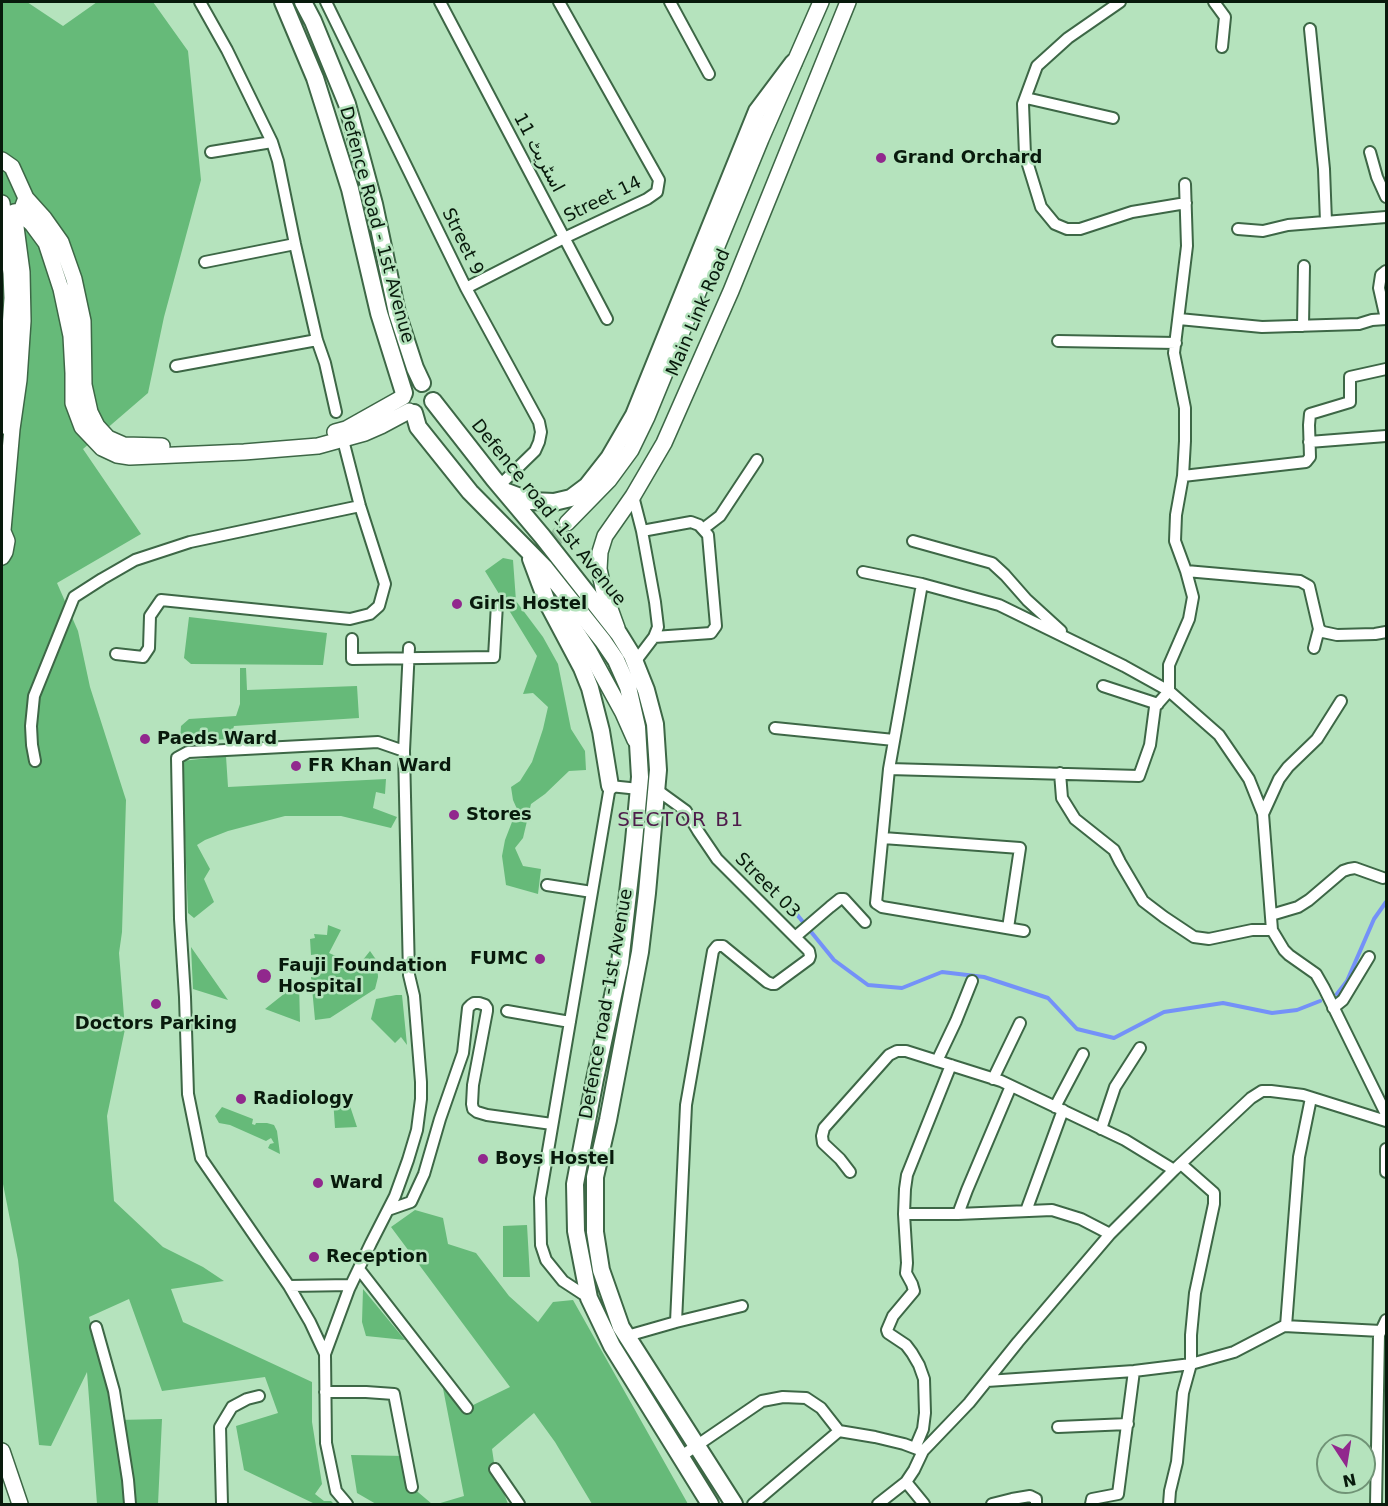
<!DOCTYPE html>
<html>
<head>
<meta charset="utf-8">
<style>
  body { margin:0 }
  #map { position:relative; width:1388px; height:1506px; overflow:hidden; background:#b5e3bd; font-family:"DejaVu Sans",sans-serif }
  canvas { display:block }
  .frame { position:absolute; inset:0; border:3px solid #081a0c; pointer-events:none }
  .north { position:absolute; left:1316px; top:1434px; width:60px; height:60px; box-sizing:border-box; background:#b5e3bd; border:2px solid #709376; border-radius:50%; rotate:168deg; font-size:16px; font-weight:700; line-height:24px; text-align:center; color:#081a0c }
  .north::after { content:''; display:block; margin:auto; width:21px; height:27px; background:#91288d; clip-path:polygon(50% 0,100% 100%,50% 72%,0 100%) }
</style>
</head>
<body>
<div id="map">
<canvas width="1388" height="1506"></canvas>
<div class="frame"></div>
<div class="north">N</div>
</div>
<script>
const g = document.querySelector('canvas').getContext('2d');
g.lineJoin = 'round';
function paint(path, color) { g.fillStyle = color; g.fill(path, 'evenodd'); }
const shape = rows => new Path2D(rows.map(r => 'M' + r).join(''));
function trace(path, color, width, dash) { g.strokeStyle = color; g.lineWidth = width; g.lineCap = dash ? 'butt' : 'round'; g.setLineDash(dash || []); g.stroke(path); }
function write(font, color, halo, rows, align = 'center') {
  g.font = font + ' "DejaVu Sans",Cairo,sans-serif'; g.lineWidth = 5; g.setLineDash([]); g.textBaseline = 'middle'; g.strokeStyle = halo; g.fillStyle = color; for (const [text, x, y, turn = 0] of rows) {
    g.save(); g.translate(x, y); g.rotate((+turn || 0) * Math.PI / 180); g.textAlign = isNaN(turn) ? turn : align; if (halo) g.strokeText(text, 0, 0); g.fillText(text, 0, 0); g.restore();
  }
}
paint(shape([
  [2,2,27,2,63,26,97,2,153,2,188,51,201,180,164,317,148,393,83,449,141,534,57,583,78,631,90,687,126,800,122,932,119,953,125,1029,107,1116,114,1201,163,1247,203,1267,224,1281,171,1289,183,1322,312,1382,312,1422,322,1484,315,1494,324,1501,331,1501,334,1504,315,1504,244,1470,236,1426,278,1413,265,1377,162,1391,129,1299,89,1317,118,1420,162,1419,158,1504,97,1504,87,1372,51,1446,39,1445,18,1260,2,1179],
  [503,558,513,560,516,601,543,637,558,664,571,729,585,751,586,770,569,771,545,794,531,804,523,838,515,848,523,866,541,869,538,894,506,885,502,856,505,840,517,809,513,800,511,787,520,781,532,762,543,729,548,707,533,693,523,694,537,656,485,571],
  [189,617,327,633,323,665,191,664,184,658],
  [240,668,246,668,247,690,357,686,359,718,234,726,230,739,180,742,181,726,189,719,236,716,240,704],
  [226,756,228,787,386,779,385,794,376,792,373,808,397,817,391,828,341,816,285,816,228,831,205,840,197,845,210,869,204,879,214,902,194,918,188,913,182,761],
  [328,925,341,930,329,953,358,966,370,951,377,961,378,977,375,989,330,1018,315,1020,311,977,320,975,318,954,311,955,310,939,315,938,314,934,327,935],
  [191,947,228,1000,193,989],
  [299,982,300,1022,265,1009],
  [396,995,402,995,407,1045,401,1037,395,1043,371,1019,376,999],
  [333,1098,335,1102,350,1106,357,1127,335,1128],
  [222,1107,253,1119,252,1124,255,1125,256,1123,267,1123,274,1125,277,1131,280,1154,268,1148,270,1144,274,1143,271,1138,266,1141,230,1125,219,1123,215,1116],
  [415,1210,443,1218,448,1244,476,1253,509,1296,538,1322,553,1302,573,1300,688,1504,592,1504,555,1442,534,1413,492,1449,495,1469,508,1504,437,1504,464,1496,440,1373,467,1408,510,1387,391,1227],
  [527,1225,530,1277,503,1277,503,1226],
  [363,1289,405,1340,366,1336,362,1322],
  [351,1455,406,1456,412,1487,432,1504,376,1504,357,1493]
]), '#66ba79');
trace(shape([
  [790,906,834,960,868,985,902,988,942,972,984,977,1048,998,1077,1029,1114,1038,1164,1012,1223,1003,1272,1013,1297,1010,1320,1001],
  [1337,994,1347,981,1374,919,1386,902]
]), '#7491f8', 4);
trace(shape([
  [562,610,552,589,548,579,548,566,549,554,554,541,567,523]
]), '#92bb9a', 15, [15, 8]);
const street = shape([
  [200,2,227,50,272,142,278,161,295,244,317,340,325,363,336,412],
  [326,2,466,288,539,422,541,432,539,442,535,451,499,486],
  [440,2,607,319],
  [670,2,709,74],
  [1120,2,1068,38,1037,66,1023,104,1025,155,1041,207,1055,224,1067,229,1080,229,1132,212,1186,203],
  [1214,2,1225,17,1222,47],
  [1310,29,1324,169,1326,222],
  [1026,98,1113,118],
  [211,152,272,142],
  [1370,152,1377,177,1386,197],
  [1238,229,1263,231,1288,225,1386,217],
  [205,262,295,244],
  [466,288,564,238,647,199,657,192,659,180,559,2],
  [1179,319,1262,327,1359,324,1372,320,1386,319],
  [1386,319,1379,288,1381,275,1386,271],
  [1303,326,1304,266],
  [1058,341,1176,343],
  [176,366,317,340],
  [1309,442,1386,436],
  [1183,476,1306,462,1310,457,1309,425,1310,414,1350,402,1350,377,1386,369],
  [633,496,642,531,655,602,658,627,654,637,635,662],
  [703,529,720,516,757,460],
  [642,531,691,522,699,525,708,535,716,626,711,633,654,637],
  [913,541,992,563,1005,575,1027,600,1061,631],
  [1186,571,1300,581,1309,586,1319,629,1323,632,1337,635,1375,634,1386,632],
  [863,572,922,584,999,605,1124,666,1169,691,1219,735,1249,779,1263,814,1272,930,1284,950,1289,955,1316,974,1324,988,1386,1114],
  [922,584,889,769,876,903,882,907,1024,931],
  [352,639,352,659,494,657,497,604],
  [1314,648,1319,629],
  [116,654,143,657,149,648,150,616,161,600,350,619,370,614,379,606,385,584,360,506,343,440],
  [1103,686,1158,704],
  [775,728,894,740],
  [35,761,32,745,31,726,34,696,74,597,102,579,135,560,190,542,360,506],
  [889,769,1139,776,1150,745,1155,707,1169,691,1169,665,1189,619,1193,597,1186,571,1175,541,1176,515,1183,476,1185,441,1185,408,1174,353,1187,246,1185,184],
  [1060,773,1062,798,1075,819,1114,850,1120,862,1143,901,1164,917,1194,937,1209,939,1252,930,1272,930],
  [657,790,686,811,698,831,717,859,809,951,810,956,809,959,775,984,772,984,767,982,723,946,717,946,713,951,686,1105,676,1322],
  [1263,814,1279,779,1288,767,1317,739,1341,701],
  [883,838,1020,848,1008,928],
  [547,885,592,892],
  [1271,915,1298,907,1309,900,1343,871,1349,869,1355,868,1383,878],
  [795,937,830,907,840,899,844,899,865,922],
  [1333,1008,1343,1000,1369,957],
  [507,1011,570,1022],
  [937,1061,956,1021,972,981],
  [993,1079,1020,1023],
  [1055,1107,1083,1054],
  [1101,1129,1115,1087,1140,1048],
  [1386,1149,1386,1172],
  [850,1172,840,1159,823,1143,822,1136,824,1128,889,1055,897,1051,906,1051,1001,1081,1125,1140,1174,1170],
  [388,1210,411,1202,424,1174,440,1119,463,1053,468,1008,471,1005,474,1003,479,1003,485,1005,487,1008,487,1011,473,1085,472,1104,473,1109,477,1112,487,1115,552,1124],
  [1026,1211,1063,1110],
  [904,1214,958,1214,1052,1210,1081,1219,1110,1234],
  [958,1214,967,1190,1011,1086],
  [359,1269,467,1408],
  [289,1286,351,1285],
  [589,1298,563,1281,546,1260,541,1245,540,1198,610,786,639,789],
  [1286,1326,1299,1157,1311,1098],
  [96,1327,114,1391,128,1480,130,1504],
  [627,1336,676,1322,742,1306],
  [325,1354,310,1322,289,1286,201,1158,188,1094,185,997,180,919,177,758,188,752,378,742,404,751],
  [987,1381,1134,1371,1191,1364,1234,1352,1284,1326,1381,1331],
  [325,1392,366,1392,394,1394,412,1487],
  [1058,1427,1128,1424],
  [915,1448,923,1429,925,1413,924,1379,919,1365,912,1353,906,1345,888,1333,887,1330,893,1316,914,1291,912,1284,906,1273,907,1263,904,1214,905,1189,907,1175,951,1065],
  [680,1457,762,1401,783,1397,806,1398,821,1408,839,1431],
  [495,1469,519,1504],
  [906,1482,924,1504],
  [222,1504,220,1427,232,1407,247,1399,259,1396],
  [347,1504,336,1491,326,1443,325,1354,349,1289,371,1243,395,1196,408,1160,417,1130,421,1099,421,1082,414,996,409,975,404,751,409,648],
  [753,1504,839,1431,875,1437,904,1444,920,1450],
  [878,1504,906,1482,914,1470,923,1451,969,1403,1018,1342,1110,1234,1174,1170,1251,1098,1262,1091,1271,1091,1303,1095,1386,1121],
  [992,1504,1012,1499,1030,1496,1036,1499,1036,1504],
  [1091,1504,1092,1499,1118,1494,1134,1371],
  [1169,1504,1170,1491,1177,1462,1183,1393,1191,1364,1191,1335,1195,1293,1214,1204,1214,1193,1181,1164],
  [1376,1504,1379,1335,1386,1320]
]);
const secondary = shape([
  [2,160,12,167,26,198,23,206],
  [26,198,44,218,61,242,74,279,83,321,84,385,90,412,97,426,108,438,124,445,162,446],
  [18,211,32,224,46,243,61,289,71,336,73,373,73,403,82,427,102,448,117,455,130,457,244,452,318,446,365,433,381,426,409,411],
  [2,426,5,404,12,298,11,273,2,203],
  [335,432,346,429,403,397],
  [567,523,609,480,631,450,647,417,761,139,821,2],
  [2,529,7,541,5,552,2,557],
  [3,530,12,429,19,380,23,321,22,272,14,212],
  [562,610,589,651,623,713,635,740],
  [617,628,604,592,599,569,600,552,605,536,633,496,664,443,731,291,848,2],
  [2,1451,20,1504]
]);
const primary = shape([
  [283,2,315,78,350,189,379,313,404,393],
  [303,2,313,21,347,104,374,204,397,313,415,368,422,383],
  [433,401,494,479,542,536,619,634,632,655,646,690,655,724,658,770,647,893,640,952,608,1120,595,1177,595,1232,601,1270,621,1327,734,1504],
  [414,413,418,427,470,492,544,567,603,641,616,660,628,687,637,727,640,777,634,841,620,963,595,1079,575,1184,576,1231,589,1298,612,1346,710,1504],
  [507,492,531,501,554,502,571,498,587,486,609,458,634,415,757,111,793,63],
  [531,559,547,602,582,668,590,688,601,731,610,786]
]);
trace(street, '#3d6746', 14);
trace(secondary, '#3d6746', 18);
trace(primary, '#3d6746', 20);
trace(street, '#fff', 10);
trace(secondary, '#fff', 15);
trace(primary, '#fff', 16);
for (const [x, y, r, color] of [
  [881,158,6,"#91288d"],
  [457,604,6,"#91288d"],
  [145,739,6,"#91288d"],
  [296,766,6,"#91288d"],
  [454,815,6,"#91288d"],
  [540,959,6,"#91288d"],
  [264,976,8,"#91288d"],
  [156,1004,6,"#91288d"],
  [241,1099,6,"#91288d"],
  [483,1159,6,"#91288d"],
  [318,1183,6,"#91288d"],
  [314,1257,6,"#91288d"]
]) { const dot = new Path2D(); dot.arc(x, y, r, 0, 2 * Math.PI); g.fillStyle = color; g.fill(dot); trace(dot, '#b5e3bd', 2); }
write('18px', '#081a0c', '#b5e3bd', [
  ["اسٹریٹ 11",538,153,62],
  ["Street 14",603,200,-26],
  ["Defence Road - 1st Avenue",376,225,75],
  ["Street 9",462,242,64],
  ["Main Link Road",699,313,-67],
  ["Defence road -1st Avenue",548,513,51],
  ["Street 03",767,886,45],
  ["Defence road -1st Avenue",607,1004,-80]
]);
write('bold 18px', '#081a0c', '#b5e3bd', [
  ["Grand Orchard",893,158],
  ["Girls Hostel",469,604],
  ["Paeds Ward",157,739],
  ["FR Khan Ward",308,766],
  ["Stores",466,815],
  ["FUMC",528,959,"right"],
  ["Fauji Foundation",278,966],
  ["Hospital",278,987],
  ["Doctors Parking",156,1024,"center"],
  ["Radiology",253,1099],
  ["Boys Hostel",495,1159],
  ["Ward",330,1183],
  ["Reception",326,1257]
], 'left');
g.letterSpacing = '1.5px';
write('20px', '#4e1c4b', '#b5e3bd', [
  ["SECTOR B1",681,821]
]);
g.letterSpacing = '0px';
</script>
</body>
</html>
